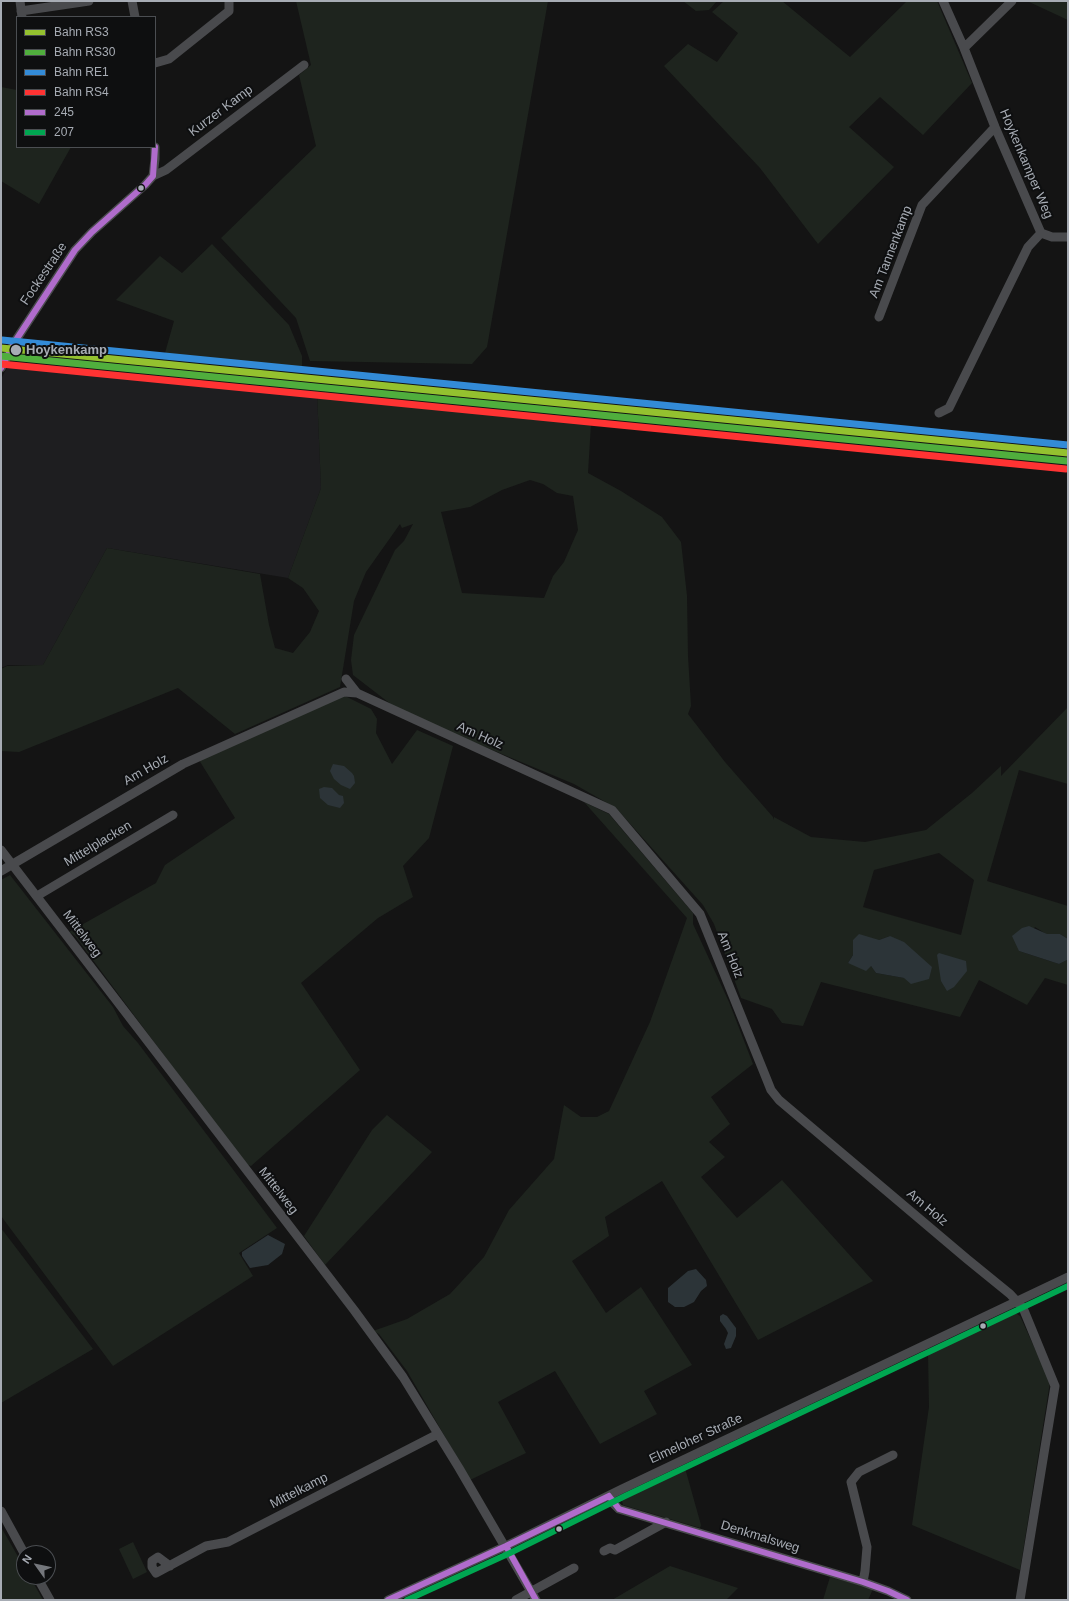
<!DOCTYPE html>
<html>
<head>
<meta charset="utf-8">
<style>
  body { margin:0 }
  #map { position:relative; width:1069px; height:1601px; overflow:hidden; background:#141414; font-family:Helvetica,sans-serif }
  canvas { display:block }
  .frame { position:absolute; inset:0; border:2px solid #a7acb4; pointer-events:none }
  .legend { position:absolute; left:16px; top:16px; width:140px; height:132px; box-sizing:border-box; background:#0e0f10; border:1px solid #4b4e52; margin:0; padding:5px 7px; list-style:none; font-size:12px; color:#a7acb4 }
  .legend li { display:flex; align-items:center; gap:8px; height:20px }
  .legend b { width:20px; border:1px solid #4b4e52 }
  .north { position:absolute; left:16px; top:1545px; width:40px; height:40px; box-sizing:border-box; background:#0e0f10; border:1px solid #4b4e52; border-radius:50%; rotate:303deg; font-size:11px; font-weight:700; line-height:16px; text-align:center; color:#a7acb4 }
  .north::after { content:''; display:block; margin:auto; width:14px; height:18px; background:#74777c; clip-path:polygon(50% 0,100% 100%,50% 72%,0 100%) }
</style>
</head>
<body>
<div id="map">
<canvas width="1069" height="1601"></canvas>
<div class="frame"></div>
<ul class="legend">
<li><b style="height:5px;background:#94c12f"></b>Bahn RS3</li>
<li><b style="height:5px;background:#50ae3d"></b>Bahn RS30</li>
<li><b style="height:5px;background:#338bd7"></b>Bahn RE1</li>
<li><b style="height:5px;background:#f33"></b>Bahn RS4</li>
<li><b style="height:5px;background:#b06ccc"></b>245</li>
<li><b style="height:5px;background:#00a651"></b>207</li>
</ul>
<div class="north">N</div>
</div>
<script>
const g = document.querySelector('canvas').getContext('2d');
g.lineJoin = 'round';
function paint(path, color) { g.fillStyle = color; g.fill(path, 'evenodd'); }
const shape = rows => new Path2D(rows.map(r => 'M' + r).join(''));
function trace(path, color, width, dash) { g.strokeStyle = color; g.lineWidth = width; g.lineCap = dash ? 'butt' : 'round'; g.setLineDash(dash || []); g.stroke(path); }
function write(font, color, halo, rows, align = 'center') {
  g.font = font + ' Helvetica,sans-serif'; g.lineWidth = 4; g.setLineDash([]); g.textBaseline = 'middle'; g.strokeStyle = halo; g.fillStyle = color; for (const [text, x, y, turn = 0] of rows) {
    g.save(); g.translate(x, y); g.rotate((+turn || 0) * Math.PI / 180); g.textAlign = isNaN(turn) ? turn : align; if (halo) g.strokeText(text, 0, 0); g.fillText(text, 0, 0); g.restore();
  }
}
paint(shape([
  [9,364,317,391,321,488,288,578,107,548,43,665,8,665,1,668,1,379]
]), '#1e1e20');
paint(shape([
  [296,1,548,1,487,347,472,364,310,361,296,318,221,238,316,146,299,75,311,65],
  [683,1,717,1,709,10,696,11],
  [724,1,782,1,850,57,907,1,937,1,972,83,923,135,880,97,849,127,894,167,818,244,760,168,664,66,688,44,717,62,738,33,712,12],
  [1027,1,1068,1,1068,20],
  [1,87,17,90,17,147,71,147,39,204,1,181],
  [212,244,289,325,302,356,302,369,163,360,174,321,116,300,160,256,182,273],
  [317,391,591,424,588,473,621,491,662,517,681,542,687,596,688,656,691,706,688,714,725,762,773,817,774,820,774,817,811,837,865,842,926,830,972,793,1001,766,1001,776,1068,707,1068,784,1019,770,987,881,1068,906,1068,939,1060,934,1046,934,1035,927,1019,951,1059,964,1067,960,1068,957,1068,985,1045,978,1027,1005,979,980,960,1017,821,982,803,1026,782,1023,772,1009,741,998,714,924,703,905,616,808,574,784,401,712,353,675,351,660,354,635,395,550,404,541,413,524,402,528,400,524,366,572,354,601,340,687,235,734,178,688,19,752,1,751,1,669,7,666,43,665,107,548,260,574,269,625,275,648,293,653,310,632,319,611,303,588,288,578,321,488],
  [530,480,543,484,557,493,573,496,578,530,564,562,553,576,544,598,462,593,441,512,470,507,502,490],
  [939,853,974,880,961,935,863,907,874,870],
  [890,936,904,978,876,973,871,966,848,963,853,955,879,940],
  [343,695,371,709,377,719,376,733,392,764,417,730,453,746,429,838,403,866,413,897,378,918,301,983,360,1070,251,1166,245,1164,75,936,69,932,156,883,165,865,235,818,199,760],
  [584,802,609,814,693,913,693,924,729,1002,753,1064,711,1097,730,1124,709,1142,725,1157,701,1177,737,1218,782,1180,873,1281,758,1340,662,1181,605,1217,609,1236,572,1261,606,1313,641,1287,692,1365,644,1391,657,1414,600,1444,555,1371,498,1402,526,1453,470,1480,407,1371,379,1334,373,1331,407,1319,450,1294,484,1257,509,1210,554,1159,564,1105,581,1117,597,1117,609,1111,650,1022,687,918],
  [10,875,113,1007,123,1026,138,1043,277,1228,239,1253,253,1276,113,1366,1,1216,1,880],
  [387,1115,432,1152,325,1265,304,1236,372,1130],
  [1,1228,93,1349,1,1403],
  [1011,1310,1020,1316,1050,1382,1020,1570,912,1525,929,1407,928,1353],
  [685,1468,701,1525,700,1528,623,1505,621,1497],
  [1,1527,24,1567,24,1577,30,1577,43,1600,2,1600,1,1599],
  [133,1542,147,1572,133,1579,119,1549],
  [670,1566,738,1588,726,1600,612,1600],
  [830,1577,873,1589,868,1600,823,1600]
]), '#1e241e');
paint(shape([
  [333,764,344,766,352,773,354,776,355,783,350,789,341,785,334,779,330,771],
  [324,787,332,788,339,795,343,796,344,803,340,808,328,805,320,798,319,789],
  [1029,926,1047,934,1060,934,1068,939,1067,960,1059,964,1019,951,1012,936,1022,928],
  [859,934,879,940,890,936,904,942,932,967,929,979,911,984,904,978,876,973,871,966,866,971,848,963,853,955,853,940],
  [939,953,966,961,967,971,954,987,947,991,941,981,937,955],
  [268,1235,285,1244,282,1254,268,1265,250,1268,242,1256,242,1252],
  [696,1269,706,1280,707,1286,701,1291,694,1302,684,1307,675,1307,668,1302,668,1288,688,1271],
  [723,1314,727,1316,736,1328,736,1336,731,1348,726,1349,724,1344,728,1333,726,1329,720,1321,720,1316]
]), '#2c3438');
trace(shape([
  [20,1,22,17],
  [132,1,135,17],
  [943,1,964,48,995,127,1041,233],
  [21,11,89,1],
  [964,48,1012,1],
  [155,63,169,59,229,11,229,1],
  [153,176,166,170,304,65],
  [1041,233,1052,237,1068,237],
  [879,317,922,205,995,127],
  [1,368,16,340,75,250,92,232,145,185,153,176,155,159,155,147],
  [939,413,949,408,1028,247,1041,233],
  [346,679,357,693,612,810,700,914,767,1080,771,1090,779,1100,967,1259,1010,1294,1023,1308,1055,1386,1020,1600],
  [1,850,354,1310,403,1377,459,1468,536,1600],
  [1,871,183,764,344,692,357,693],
  [37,896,173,815],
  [609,1496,613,1503,619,1509,863,1582,888,1591,907,1600],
  [1,1511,24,1553],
  [604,1551,610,1548,615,1550,666,1522],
  [170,1566,158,1557,152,1561,152,1567,156,1573,206,1546,228,1542,438,1434],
  [37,1577,50,1600],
  [863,1582,865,1571,867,1547,851,1482,859,1472,893,1455],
  [388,1600,506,1546,622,1489,1068,1277],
  [516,1600,574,1568]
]), '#494a4d', 9);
trace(shape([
  [1,368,16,340,75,250,92,232,145,185,153,176,155,147],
  [609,1496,619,1509,863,1582,888,1591,907,1600],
  [506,1546,536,1600],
  [388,1600,506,1546,609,1496]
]), '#b06ccc', 6);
trace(shape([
  [407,1600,510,1553,625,1496,1068,1286]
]), '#00a651', 6);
trace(shape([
  [1,348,1068,453]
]), '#94c12f', 7);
trace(shape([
  [1,356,1067,461]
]), '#50ae3d', 7);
trace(shape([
  [2,340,1068,445]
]), '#338bd7', 7);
trace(shape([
  [1,364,1066,469]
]), '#f33', 7);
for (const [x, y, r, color] of [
  [141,188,3.5,"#a7acb4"],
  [16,350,6,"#a7acb4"],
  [983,1326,3.5,"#a7acb4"],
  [559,1529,3.5,"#a7acb4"]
]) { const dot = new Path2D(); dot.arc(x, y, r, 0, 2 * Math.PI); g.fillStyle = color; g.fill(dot); trace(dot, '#0e0f10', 1.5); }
write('13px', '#a7acb4', '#0e0f10', [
  ["Kurzer Kamp",221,111,-37],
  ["Hoykenkamper Weg",1026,164,67],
  ["Am Tannenkamp",891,252,-69],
  ["Fockestraße",44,274,-56],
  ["Am Holz",480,736,24],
  ["Am Holz",146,770,-30],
  ["Mittelplacken",98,844,-31],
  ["Mittelweg",82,934,53],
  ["Am Holz",730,955,68],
  ["Mittelweg",278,1191,52],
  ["Am Holz",927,1208,40],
  ["Elmeloher Straße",696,1439,-25],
  ["Mittelkamp",299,1491,-27],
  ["Denkmalsweg",760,1537,17]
]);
write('bold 13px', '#a7acb4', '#0e0f10', [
  ["Hoykenkamp",26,350]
], 'left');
</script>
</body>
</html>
